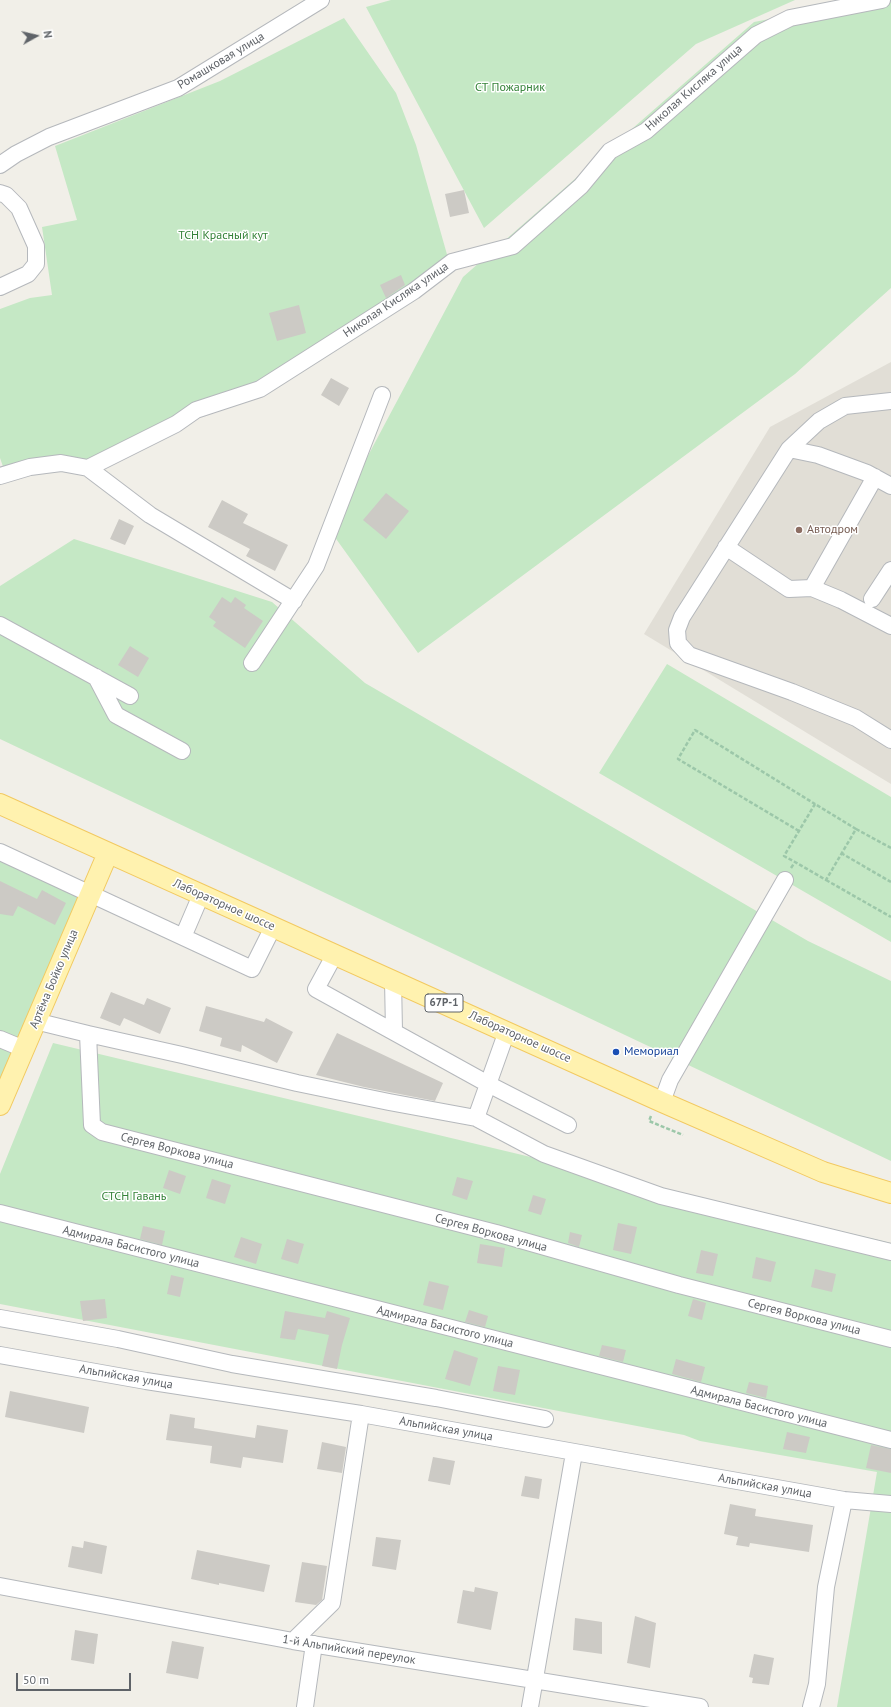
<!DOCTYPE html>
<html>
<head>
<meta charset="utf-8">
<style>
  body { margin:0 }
  #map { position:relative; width:891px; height:1707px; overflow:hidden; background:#f1efe8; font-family:"PT Sans",sans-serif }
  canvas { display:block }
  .north { position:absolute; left:16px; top:16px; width:40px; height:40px; -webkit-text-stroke:3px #fff; paint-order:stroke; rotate:82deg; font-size:11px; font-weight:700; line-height:16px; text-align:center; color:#5f6368 }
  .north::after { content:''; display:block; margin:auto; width:14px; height:18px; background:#5f6368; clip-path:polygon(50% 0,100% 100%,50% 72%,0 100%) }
  .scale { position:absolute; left:16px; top:1673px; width:115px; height:18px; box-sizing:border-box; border:2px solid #5f6368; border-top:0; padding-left:5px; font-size:12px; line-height:14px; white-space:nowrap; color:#5f6368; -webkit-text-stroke:3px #fff; paint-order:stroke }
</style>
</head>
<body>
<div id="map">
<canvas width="891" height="1707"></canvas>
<div class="north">N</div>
<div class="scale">50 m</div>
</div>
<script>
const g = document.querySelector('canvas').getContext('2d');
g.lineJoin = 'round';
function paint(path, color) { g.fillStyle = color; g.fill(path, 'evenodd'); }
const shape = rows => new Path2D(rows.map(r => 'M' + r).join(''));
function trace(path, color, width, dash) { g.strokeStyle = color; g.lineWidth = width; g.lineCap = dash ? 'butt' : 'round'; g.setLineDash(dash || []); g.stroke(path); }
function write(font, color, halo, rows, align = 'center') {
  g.font = font + ' "PT Sans",sans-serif'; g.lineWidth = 3; g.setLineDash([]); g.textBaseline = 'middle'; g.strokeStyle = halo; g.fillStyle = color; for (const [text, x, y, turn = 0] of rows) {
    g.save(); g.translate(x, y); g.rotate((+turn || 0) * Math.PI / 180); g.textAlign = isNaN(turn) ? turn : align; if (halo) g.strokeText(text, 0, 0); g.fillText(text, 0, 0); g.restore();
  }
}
paint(shape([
  [891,362,891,784,644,634,770,427]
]), '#e1ded6');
paint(shape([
  [391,0,795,0,696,44,484,228,366,7],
  [868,0,891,0,891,288,795,374,418,653,329,529,463,277,754,22],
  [344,18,396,93,416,145,448,258,383,306,257,388,109,456,6,475,0,458,0,309,30,298,52,295,42,227,77,220,55,146,220,81],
  [74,539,272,602,365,683,808,941,891,981,891,1161,0,739,0,586],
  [667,664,891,797,891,942,599,773],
  [0,848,87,889,0,1095],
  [53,1043,891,1243,891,1707,837,1707,877,1472,700,1441,684,1435,0,1304,0,1174]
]), '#c5e8c5');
paint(shape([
  [464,190,469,213,450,217,445,194],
  [401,275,405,285,386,298,380,285],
  [299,305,306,333,277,341,269,313],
  [331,378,349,388,339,406,321,395],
  [386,493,409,511,386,539,363,520],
  [222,500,248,514,243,523,288,545,275,571,246,556,250,549,208,527],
  [119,519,134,526,125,545,110,539],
  [222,597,231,603,235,597,246,605,244,608,263,621,245,648,213,626,216,622,209,617],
  [130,646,149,658,138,677,118,665],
  [0,881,37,899,42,890,66,903,55,925,18,906,13,916,0,914],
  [111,992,144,1005,147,998,171,1008,160,1034,124,1018,120,1026,100,1018],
  [206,1006,264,1022,266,1018,293,1032,277,1063,242,1045,241,1052,220,1046,222,1038,199,1031],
  [337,1033,443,1083,435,1101,364,1087,316,1075],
  [169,1170,186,1176,180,1194,163,1188],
  [457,1177,473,1181,467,1200,452,1195],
  [212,1179,231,1185,225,1204,206,1198],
  [533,1195,546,1199,541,1215,528,1211],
  [618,1223,637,1227,631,1254,613,1250],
  [143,1226,165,1231,162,1245,140,1239],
  [570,1232,582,1235,579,1247,568,1243],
  [241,1237,262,1244,256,1264,234,1257],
  [287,1239,304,1244,298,1264,281,1259],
  [480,1244,505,1248,502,1267,477,1263],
  [701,1250,718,1254,713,1276,696,1273],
  [756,1257,776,1262,771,1282,752,1278],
  [815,1269,836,1274,832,1292,811,1287],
  [171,1275,184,1278,180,1297,167,1294],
  [429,1281,449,1286,443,1310,423,1305],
  [105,1299,107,1318,83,1321,80,1301],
  [693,1299,706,1303,702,1320,688,1316],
  [469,1310,488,1316,485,1327,465,1322],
  [285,1311,325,1318,327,1311,350,1318,342,1345,337,1369,322,1366,329,1335,298,1329,295,1340,280,1338],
  [602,1345,626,1350,623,1362,599,1356],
  [454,1350,478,1358,470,1386,445,1379],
  [676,1359,705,1367,701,1382,672,1374],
  [498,1366,520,1370,515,1395,493,1391],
  [749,1382,768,1386,766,1398,746,1393],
  [10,1391,89,1407,84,1433,5,1417],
  [170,1414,195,1418,194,1428,255,1438,257,1425,288,1430,283,1463,243,1457,241,1468,210,1463,212,1446,166,1440],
  [787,1432,810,1437,806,1453,783,1449],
  [322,1442,346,1447,342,1473,317,1469],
  [871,1445,891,1449,891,1473,866,1468],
  [433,1457,455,1461,450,1485,428,1481],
  [525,1476,542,1479,539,1499,521,1496],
  [730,1504,756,1509,755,1516,813,1525,809,1552,750,1543,749,1547,736,1545,738,1537,724,1534],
  [376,1537,401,1540,396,1570,372,1566],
  [84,1541,107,1546,102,1574,68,1567,72,1546,83,1548],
  [197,1550,270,1565,264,1592,219,1583,219,1585,191,1579],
  [302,1562,327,1566,322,1600,316,1605,295,1602],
  [475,1587,498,1592,491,1630,457,1623,463,1590,474,1592],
  [635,1616,656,1623,650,1668,627,1663],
  [575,1618,602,1622,602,1654,573,1650],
  [75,1630,98,1634,94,1664,71,1660],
  [172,1641,204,1647,198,1679,166,1673],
  [754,1654,774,1658,769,1685,752,1683,753,1678,749,1677]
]), '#cccac5');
const minor = shape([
  [0,165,16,154,49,137,178,88,321,0],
  [0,193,6,195,19,208,36,246,36,264,28,274,0,287],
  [891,401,845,406,819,421,789,449,682,617,677,630,678,643,689,655,792,692,856,718,891,740],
  [789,449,818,455,867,473,891,486],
  [88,468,150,515,294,601],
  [0,476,30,467,61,463,88,468,176,424,196,410,260,389,414,291,452,262,513,246,581,186,610,151,646,131,756,35,790,18,882,0],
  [726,547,789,589,812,588,841,600,891,626],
  [812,588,875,477],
  [872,599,891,570],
  [0,625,130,696],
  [252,663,316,566,382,395],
  [96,677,116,715,182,751],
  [0,852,252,969,273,927],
  [183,937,201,895],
  [335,954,316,989,488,1084,568,1125],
  [393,980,394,1031],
  [35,1021,88,1034,92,1125,102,1132,496,1233,679,1285,891,1339],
  [88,1034,182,1055,297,1083,389,1102,476,1118,544,1154,661,1196,891,1252],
  [0,1039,24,1049],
  [662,1102,670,1080,785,880],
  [476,1118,507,1031],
  [0,1213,891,1440],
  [0,1318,118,1339,232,1364,436,1398,545,1419],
  [0,1355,146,1381,361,1414,844,1500,891,1504],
  [0,1586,293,1641,700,1707],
  [293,1641,332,1603,361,1414],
  [305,1707,314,1644],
  [530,1707,574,1453],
  [811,1707,817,1684,826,1587,844,1500]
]);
const major = shape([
  [0,804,662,1102,823,1172,891,1193],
  [0,1105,108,853]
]);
trace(minor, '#b5b8bc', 18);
trace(major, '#f2c960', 22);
trace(shape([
  [856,829,891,848],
  [799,831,678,759,695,730,815,804],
  [841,853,891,882],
  [791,868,795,862,826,880,856,829,815,804,784,856,795,862],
  [826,880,891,917],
  [651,1116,649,1121,683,1135]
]), '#9cc7a9', 2.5, [4, 2]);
trace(minor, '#fff', 16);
trace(major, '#fff2af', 20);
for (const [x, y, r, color] of [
  [799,530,4,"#8d6e63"],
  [616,1052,4,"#1a4fb4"]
]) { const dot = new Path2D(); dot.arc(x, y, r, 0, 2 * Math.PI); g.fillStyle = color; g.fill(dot); trace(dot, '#fff', 1.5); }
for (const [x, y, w] of [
  [444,1003,38]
]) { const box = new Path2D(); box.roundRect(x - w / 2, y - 9, w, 18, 3); g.fillStyle = '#fff'; g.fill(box); trace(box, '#5f6368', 1); }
write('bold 11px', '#5f6368', null, [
  ["67Р-1",444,1003]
]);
write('12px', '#5f6368', '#fff', [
  ["Ромашковая улица",221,61,-31],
  ["Николая Кисляка улица",694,88,-41],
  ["Николая Кисляка улица",396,300,-34],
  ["Лабораторное шоссе",224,905,24],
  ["Артёма Бойко улица",54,979,-67],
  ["Лабораторное шоссе",520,1037,24],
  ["Сергея Воркова улица",177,1151,14],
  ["Сергея Воркова улица",491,1233,15],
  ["Адмирала Басистого улица",131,1247,14],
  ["Сергея Воркова улица",804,1317,14],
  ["Адмирала Басистого улица",445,1327,14],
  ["Альпийская улица",126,1377,10],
  ["Адмирала Басистого улица",759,1407,14],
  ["Альпийская улица",446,1429,10],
  ["Альпийская улица",765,1486,10],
  ["1-й Альпийский переулок",349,1650,9]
]);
write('12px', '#348238', '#fff', [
  ["СТ Пожарник",510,88],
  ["ТСН Красный кут",223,236],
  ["СТСН Гавань",134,1197]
]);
write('12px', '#785e54', '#fff', [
  ["Автодром",807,530]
], 'left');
write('12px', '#164399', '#fff', [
  ["Мемориал",624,1052]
], 'left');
</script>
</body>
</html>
